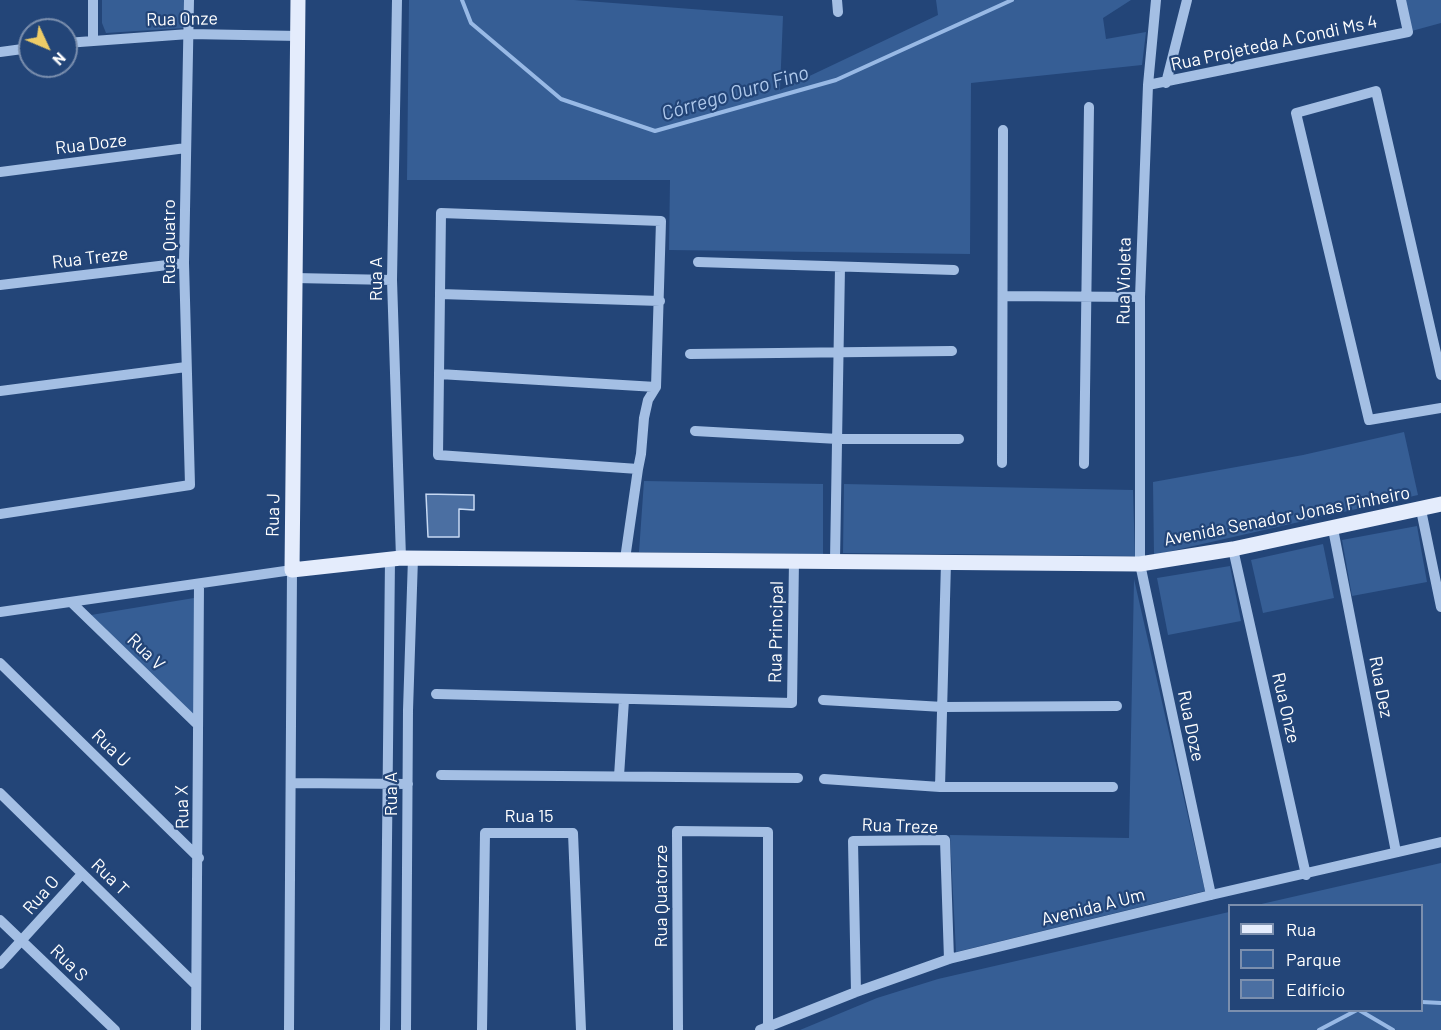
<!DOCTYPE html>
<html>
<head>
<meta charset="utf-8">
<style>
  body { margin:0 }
  #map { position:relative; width:1441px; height:1030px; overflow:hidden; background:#234578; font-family:Barlow,sans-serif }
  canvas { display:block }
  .legend { position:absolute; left:1228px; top:904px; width:195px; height:108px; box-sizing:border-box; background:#234578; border:2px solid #7b8fae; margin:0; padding:8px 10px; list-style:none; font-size:18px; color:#fff }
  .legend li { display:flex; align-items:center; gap:12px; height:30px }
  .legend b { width:30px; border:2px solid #7b8fae }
  .north { position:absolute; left:18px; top:18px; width:60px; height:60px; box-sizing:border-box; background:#234578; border:2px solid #7b8fae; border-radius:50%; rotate:134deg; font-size:16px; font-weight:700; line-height:24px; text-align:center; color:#fff }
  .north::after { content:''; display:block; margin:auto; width:21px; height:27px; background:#eecc67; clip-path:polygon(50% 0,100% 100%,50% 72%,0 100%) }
</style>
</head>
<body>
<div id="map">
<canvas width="1441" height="1030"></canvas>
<ul class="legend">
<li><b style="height:8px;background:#e4ecfc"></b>Rua</li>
<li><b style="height:16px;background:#365e95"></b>Parque</li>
<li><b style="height:16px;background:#4b6fa2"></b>Edifício</li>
</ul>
<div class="north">N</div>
</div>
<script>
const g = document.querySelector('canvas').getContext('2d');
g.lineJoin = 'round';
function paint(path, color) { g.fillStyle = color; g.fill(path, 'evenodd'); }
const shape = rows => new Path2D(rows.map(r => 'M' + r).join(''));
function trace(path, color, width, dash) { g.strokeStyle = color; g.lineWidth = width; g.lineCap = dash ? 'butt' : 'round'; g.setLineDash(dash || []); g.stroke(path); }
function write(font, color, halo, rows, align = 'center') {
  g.font = font + ' Barlow,sans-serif'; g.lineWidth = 4.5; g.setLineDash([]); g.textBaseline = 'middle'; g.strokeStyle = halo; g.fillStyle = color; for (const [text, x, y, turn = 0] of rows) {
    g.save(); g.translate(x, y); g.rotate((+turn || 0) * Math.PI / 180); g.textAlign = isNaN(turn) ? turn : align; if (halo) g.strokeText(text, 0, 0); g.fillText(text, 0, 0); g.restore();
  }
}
paint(shape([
  [102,0,184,0,184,28,106,33,102,23],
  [409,0,574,0,783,16,780,90,938,15,936,0,1131,0,1103,18,1106,39,1146,32,1142,65,971,83,970,254,669,250,670,180,407,180],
  [1401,0,1441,0,1441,23,1408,32],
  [1404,432,1418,495,1154,555,1153,482,1303,455],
  [644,481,823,484,823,554,639,552],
  [844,484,1133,490,1135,556,843,553],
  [1417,526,1427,582,1352,596,1342,540],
  [1323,544,1334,598,1263,613,1251,560],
  [1230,566,1241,621,1168,635,1157,578],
  [1134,579,1205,891,956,952,950,835,1129,838],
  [194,598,194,716,91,615],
  [1441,863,1441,1030,800,1030,877,998,938,979,1229,912,1230,1010,1422,1010,1422,906,1257,905]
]), '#365e95');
trace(shape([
  [462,0,471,23,561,99,655,131,836,80,1012,0],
  [1422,1002,1441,1003],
  [1359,1010,1393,1030],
  [1319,1030,1357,1010]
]), '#98b9e5', 4);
const building = shape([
  [426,494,474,495,474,510,459,509,459,537,428,537,426,494]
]);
paint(building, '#4b6fa2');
trace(building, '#c7d9f3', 1.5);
trace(shape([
  [397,0,392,280,401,558],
  [837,0,838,12],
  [1156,0,1148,85,1140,297,1140,564,1211,895],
  [93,39,93,0],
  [66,43,189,34,299,36],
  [0,52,30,48],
  [1166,83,1187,0],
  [1148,85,1408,32,1401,0],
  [0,172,186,148],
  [698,262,954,270],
  [295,278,392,280],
  [0,285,184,263],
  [440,294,660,301],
  [1003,296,1140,297],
  [690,354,952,351],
  [439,374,656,387],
  [1441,375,1376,91,1296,113,1369,420,1441,408],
  [0,391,186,367],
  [695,431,838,439,959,439],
  [1002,463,1003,130],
  [1084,464,1089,107],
  [1421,510,1441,607],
  [0,514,190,485,184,263,189,0],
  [1333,529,1396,852],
  [1233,549,1306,875],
  [625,559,638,469,641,454,644,418,648,400,656,387,661,221,441,213,438,455,638,469],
  [835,560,840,267],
  [71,602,198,725],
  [0,612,292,570,289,1030],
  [0,663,199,858],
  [436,694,792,703,794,560],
  [823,700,943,707,1117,706],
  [441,775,798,778],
  [619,776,624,700],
  [824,779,940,787,1113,787],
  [292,783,408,784],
  [940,787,946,562],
  [0,793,196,985],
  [0,920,115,1030],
  [0,964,82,874],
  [856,992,853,841,945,840,949,959],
  [196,1030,199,584],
  [385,1030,390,559],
  [406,1030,408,710,413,558],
  [482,1030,485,833,573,833,581,1030],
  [678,1030,677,831,768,832,768,1027],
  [760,1030,856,992,949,959,1211,895,1441,842]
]), '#a4bfe4', 10);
trace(shape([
  [298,0,292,570,401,558,1140,564,1233,549,1441,504]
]), '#e4ecfc', 15);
write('18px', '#fff', '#234578', [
  ["Rua Onze",182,19,-1],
  ["Rua Projeteda A Condi Ms 4",1274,43,-12],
  ["Rua Doze",91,144,-7],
  ["Rua Quatro",169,242,-90],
  ["Rua Treze",90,258,-7],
  ["Rua A",376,279,-90],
  ["Rua Violeta",1124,281,-89],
  ["Rua J",273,515,-89],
  ["Avenida Senador Jonas Pinheiro",1287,516,-11],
  ["Rua Principal",776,632,-89],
  ["Rua V",146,652,44],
  ["Rua Dez",1381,687,79],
  ["Rua Onze",1286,708,77],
  ["Rua Doze",1191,726,78],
  ["Rua U",111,748,44],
  ["Rua A",391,794,-90],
  ["Rua X",182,807,-91],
  ["Rua 15",529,816],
  ["Rua Treze",900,826,2],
  ["Rua T",110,877,44],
  ["Rua O",41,895,-49],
  ["Rua Quatorze",661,896,-90],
  ["Avenida A Um",1093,907,-14],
  ["Rua S",69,963,44]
]);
write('italic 20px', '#afc9ec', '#234578', [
  ["Córrego Ouro Fino",735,93,-16]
]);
</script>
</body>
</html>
